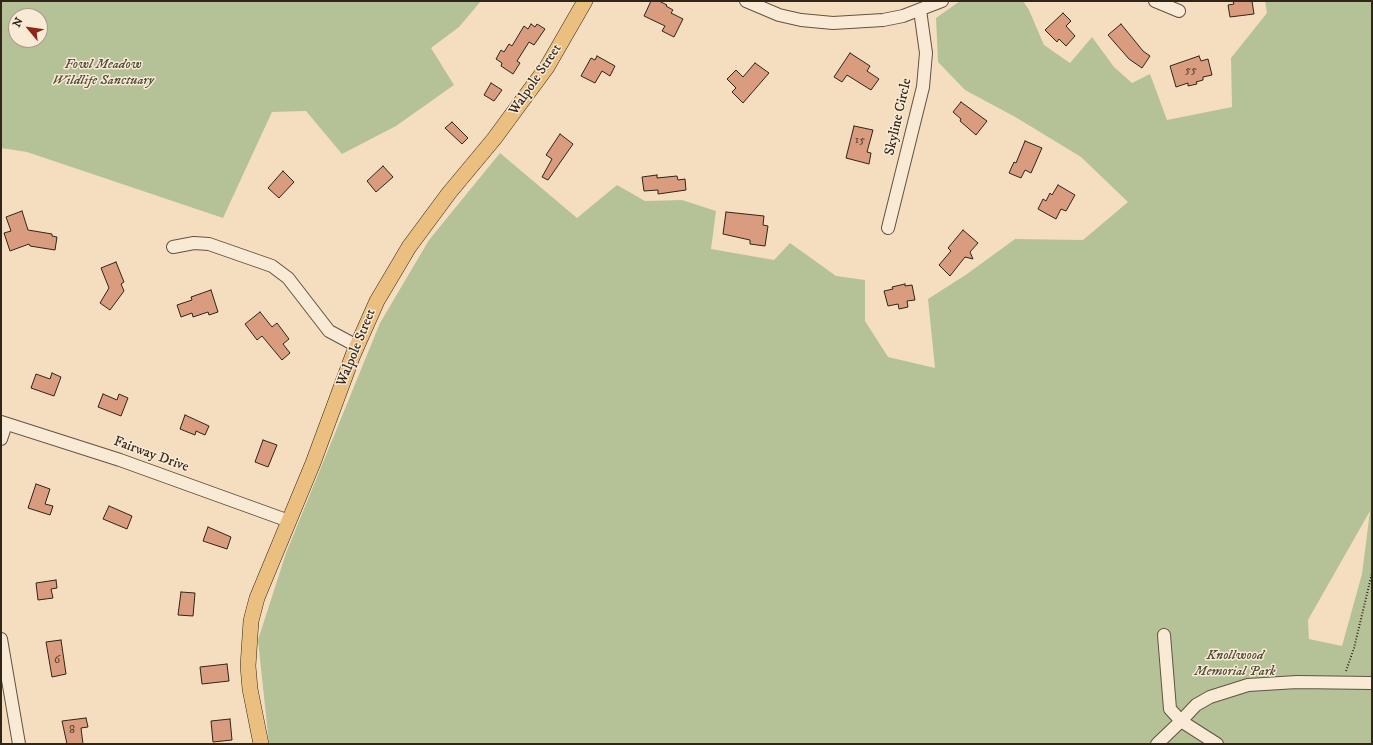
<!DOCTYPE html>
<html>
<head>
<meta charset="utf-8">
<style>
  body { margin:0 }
  #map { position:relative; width:1373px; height:745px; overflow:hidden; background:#f5debf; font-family:"IM FELL DW Pica",serif }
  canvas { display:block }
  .frame { position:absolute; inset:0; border:2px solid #312419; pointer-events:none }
  .north { position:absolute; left:8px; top:8px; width:40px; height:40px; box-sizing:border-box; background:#f8ead5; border:1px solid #a89b8a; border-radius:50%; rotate:299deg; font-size:11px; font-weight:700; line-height:16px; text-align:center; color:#312419 }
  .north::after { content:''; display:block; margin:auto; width:14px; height:18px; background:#8f2418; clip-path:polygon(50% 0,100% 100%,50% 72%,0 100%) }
</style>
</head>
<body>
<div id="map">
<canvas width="1373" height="745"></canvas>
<div class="frame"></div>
<div class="north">N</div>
</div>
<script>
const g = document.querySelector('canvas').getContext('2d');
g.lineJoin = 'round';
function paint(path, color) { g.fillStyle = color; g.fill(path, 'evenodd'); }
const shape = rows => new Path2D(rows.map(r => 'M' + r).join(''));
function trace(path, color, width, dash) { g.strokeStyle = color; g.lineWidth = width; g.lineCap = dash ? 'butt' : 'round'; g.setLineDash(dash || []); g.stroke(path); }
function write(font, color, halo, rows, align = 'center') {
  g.font = font + ' "IM FELL DW Pica",serif'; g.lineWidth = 3; g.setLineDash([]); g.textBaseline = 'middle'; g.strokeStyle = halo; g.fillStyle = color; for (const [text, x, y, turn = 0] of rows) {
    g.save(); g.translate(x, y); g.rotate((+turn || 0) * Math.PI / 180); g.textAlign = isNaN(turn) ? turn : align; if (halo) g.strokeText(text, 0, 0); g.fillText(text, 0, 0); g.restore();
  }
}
paint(shape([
  [1,1,481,1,459,27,431,48,454,85,396,126,342,154,306,111,272,112,223,218,27,152,1,148],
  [16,16,40,16,40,40,16,40],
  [960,1,1023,1,1029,10,1044,45,1070,63,1092,37,1114,67,1132,83,1150,74,1167,120,1232,107,1231,58,1267,13,1265,1,1372,1,1372,744,269,744,258,640,286,553,380,323,429,240,500,153,577,218,617,185,645,201,682,200,716,211,711,249,774,260,790,243,836,276,865,280,865,321,888,357,935,368,928,299,967,274,1015,239,1083,240,1128,202,1081,157,1017,118,965,90,938,62,936,18],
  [1370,511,1362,574,1342,646,1309,639,1308,620]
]), '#b5c297');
const building = shape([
  [651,1,659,1,667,5,666,6,673,10,671,13,683,19,674,37,662,31,665,26,644,16,651,1],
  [1233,1,1252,1,1254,14,1230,17,1228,5,1234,4,1233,1],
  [1063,13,1071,21,1066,26,1075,36,1066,46,1059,39,1057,42,1045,30,1063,13],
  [531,24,535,27,537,24,545,29,534,45,529,42,517,61,520,63,513,74,501,66,502,63,496,59,501,50,504,52,509,44,512,46,524,26,528,29,531,24],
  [1121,24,1143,51,1150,56,1142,68,1129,59,1108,35,1121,24],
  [850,53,870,66,867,71,879,79,871,90,847,75,842,82,834,77,850,53],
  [597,56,615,66,610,76,602,71,595,83,581,76,591,58,595,60,597,56],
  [1199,56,1201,61,1208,59,1212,75,1203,77,1203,80,1196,82,1197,84,1188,86,1188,83,1176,87,1170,66,1199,56],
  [755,63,769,73,743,103,732,92,736,88,727,79,736,70,743,77,755,63],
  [491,83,502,90,494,101,484,95,491,83],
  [961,102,987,121,976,135,960,121,961,119,953,112,961,102],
  [452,122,468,138,462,144,445,128,452,122],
  [854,126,873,130,867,152,871,153,869,164,846,158,854,126],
  [560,134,573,144,548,180,542,177,552,159,546,155,560,134],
  [1025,141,1042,148,1031,173,1025,170,1021,178,1009,173,1014,162,1016,163,1025,141],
  [383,166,393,177,376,192,367,181,383,166],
  [283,171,294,182,279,198,268,188,283,171],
  [657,175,657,178,677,176,678,180,685,179,686,190,658,194,658,190,644,191,642,177,657,175],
  [1058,185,1075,195,1066,211,1061,209,1056,219,1038,209,1043,199,1046,201,1050,193,1052,195,1058,185],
  [22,211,28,230,52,234,52,236,57,237,55,250,30,246,29,244,10,251,4,233,11,231,6,217,22,211],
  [726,212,764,216,763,225,768,226,765,246,750,244,750,240,723,234,726,212],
  [963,230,978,243,970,252,973,259,965,257,950,276,939,265,951,251,948,248,963,230],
  [116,262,124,282,121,284,124,291,110,310,100,303,109,288,101,268,116,262],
  [905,284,905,286,912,285,915,300,907,301,908,307,899,309,898,304,888,306,884,291,893,289,892,287,905,284],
  [211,290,218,312,209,315,208,312,193,317,192,313,181,317,177,305,192,300,191,297,211,290],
  [260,312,272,327,277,323,289,339,283,344,290,353,282,360,262,336,257,340,245,324,260,312],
  [52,373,61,377,54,396,31,388,36,374,50,379,52,373],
  [103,394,117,400,119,394,128,398,121,416,98,407,103,394],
  [185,415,209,426,205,435,196,431,195,435,180,429,185,415],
  [263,440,277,445,268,467,255,462,263,440],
  [36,484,50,489,45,504,53,506,50,515,28,508,36,484],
  [109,506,132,516,127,529,103,519,109,506],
  [208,527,231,537,227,549,203,541,208,527],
  [56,580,57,588,51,589,53,598,38,600,36,583,56,580],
  [181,592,195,593,193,616,178,615,181,592],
  [61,640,66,674,52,677,46,642,61,640],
  [227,664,229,681,202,684,200,667,227,664],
  [86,718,88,727,81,728,83,744,67,744,62,721,86,718],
  [230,719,232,740,213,742,211,721,230,719]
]);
paint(building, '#d99c7e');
trace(building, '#312419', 1);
const minor = shape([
  [746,1,779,15,801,20,833,23,883,20,903,16,942,1],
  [1155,1,1179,11],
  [888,228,923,87,926,53,920,10],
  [173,247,194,243,209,244,272,266,288,278,329,331,357,346],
  [1,422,120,460,289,521],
  [1,439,6,424],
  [1,639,19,744],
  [1157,744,1181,721,1170,709,1164,635],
  [1217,744,1181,721,1196,705,1210,697,1248,685,1297,682,1372,683]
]);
const major = shape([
  [261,744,250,689,248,666,251,621,257,598,313,463,353,355,377,301,409,247,449,193,494,139,547,67,585,1]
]);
trace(minor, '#625242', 14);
trace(major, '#312419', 16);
trace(shape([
  [1346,671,1354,648,1372,573]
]), '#312419', 2, [1, 2]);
trace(minor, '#f8ead5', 12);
trace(major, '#eabf80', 15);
write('12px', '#5b4232', null, [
  ["55",1191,71],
  ["15",860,141],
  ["6",57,661],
  ["8",72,731]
]);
write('italic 14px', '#524c38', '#f8ead5', [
  ["Fowl Meadow",103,65],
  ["Wildlife Sanctuary",103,81],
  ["Knollwood",1235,656],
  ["Memorial Park",1235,672]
]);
write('14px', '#312419', '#f8ead5', [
  ["Walpole Street",536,80,-56],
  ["Skyline Circle",899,117,-77],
  ["Walpole Street",357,348,-68],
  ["Fairway Drive",151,455,20]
]);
</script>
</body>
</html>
